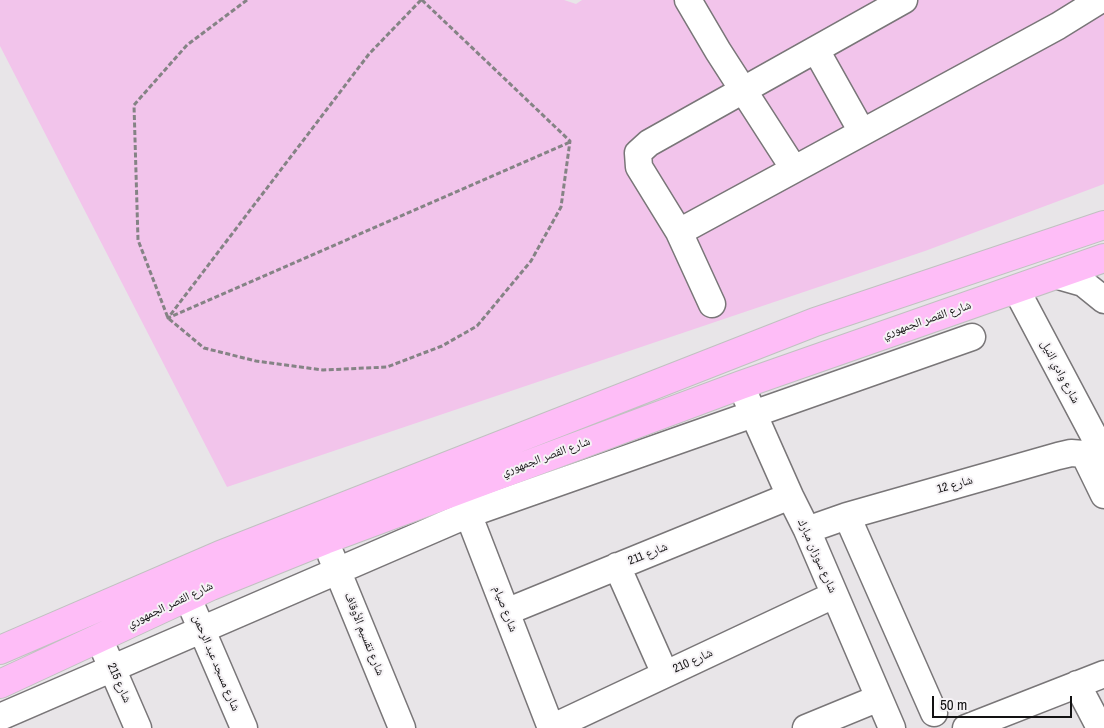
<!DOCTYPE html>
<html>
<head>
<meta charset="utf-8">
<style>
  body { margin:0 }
  #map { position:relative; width:1104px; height:728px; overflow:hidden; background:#e8e5e8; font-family:"Archivo Narrow",sans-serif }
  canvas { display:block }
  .scale { position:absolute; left:932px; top:696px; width:140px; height:22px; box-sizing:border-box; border:2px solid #121112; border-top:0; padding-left:6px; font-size:15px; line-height:18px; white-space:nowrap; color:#121112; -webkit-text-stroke:4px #f5f2f5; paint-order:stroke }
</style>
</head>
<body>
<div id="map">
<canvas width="1104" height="728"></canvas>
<div class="scale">50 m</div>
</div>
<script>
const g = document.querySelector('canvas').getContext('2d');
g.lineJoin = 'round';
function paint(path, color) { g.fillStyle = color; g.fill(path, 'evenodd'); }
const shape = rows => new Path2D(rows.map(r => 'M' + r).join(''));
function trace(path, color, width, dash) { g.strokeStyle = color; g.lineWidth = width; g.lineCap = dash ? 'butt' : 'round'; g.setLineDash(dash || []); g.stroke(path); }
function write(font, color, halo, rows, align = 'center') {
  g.font = font + ' "Archivo Narrow","Noto Naskh Arabic",sans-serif'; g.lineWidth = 4; g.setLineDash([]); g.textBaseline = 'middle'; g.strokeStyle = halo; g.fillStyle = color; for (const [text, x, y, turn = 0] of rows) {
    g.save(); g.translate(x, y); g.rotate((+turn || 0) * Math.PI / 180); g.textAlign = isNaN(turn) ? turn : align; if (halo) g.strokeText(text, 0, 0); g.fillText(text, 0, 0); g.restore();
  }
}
paint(shape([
  [0,0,564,0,576,4,582,0,1104,0,1104,184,925,251,227,487,0,46]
]), '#f2c4eb');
const minor = shape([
  [688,0,718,51,794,169],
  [904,0,649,143,638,153,639,167,679,232,1058,26,1100,0],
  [816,50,862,132],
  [679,232,712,304],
  [1055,275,1083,283,1104,300],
  [1016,289,1104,455],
  [746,397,790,496,807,530,892,728],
  [1084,454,1104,495],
  [462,498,551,728],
  [847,516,934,713],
  [807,530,847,516,1058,456,1071,453,1084,454,1104,461],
  [331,555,402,728],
  [617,566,665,674],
  [188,598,244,728],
  [506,612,790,496],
  [99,638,138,728],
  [1077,684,1100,728],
  [0,717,469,514,972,337],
  [551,728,834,595],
  [806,728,879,698],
  [966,728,1104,674]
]);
const major = shape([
  [0,650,220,555,815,322,1104,225],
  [0,684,211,586,325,540,741,385,1104,258]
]);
trace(minor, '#797678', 29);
trace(major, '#c1c1c1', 30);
trace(shape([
  [247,0,187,45,134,105,138,240,168,318,204,348,256,361,323,370,387,367,442,346,477,326,531,261,561,207,570,141,422,0],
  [421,0,369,54,168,318,570,142]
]), '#858385', 3, [5, 2.5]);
trace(minor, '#fff', 26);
trace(major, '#febdf7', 28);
write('12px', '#121112', '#f5f2f5', [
  ["شارع القصر الجمهوري",927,320,-19],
  ["شارع وادي النيل",1060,372,62],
  ["شارع القصر الجمهوري",546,457,-20],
  ["شارع 12",955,485,-16],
  ["شارع 211",648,554,-22],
  ["شارع سوزان مبارك",817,556,66],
  ["شارع القصر الجمهوري",170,605,-25],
  ["شارع صيام",505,609,69],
  ["شارع تقسيم الأوقاف",364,634,68],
  ["شارع 210",693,661,-25],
  ["شارع مسجد عبد الرحمن",216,663,67],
  ["شارع 215",119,683,66]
]);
</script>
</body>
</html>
